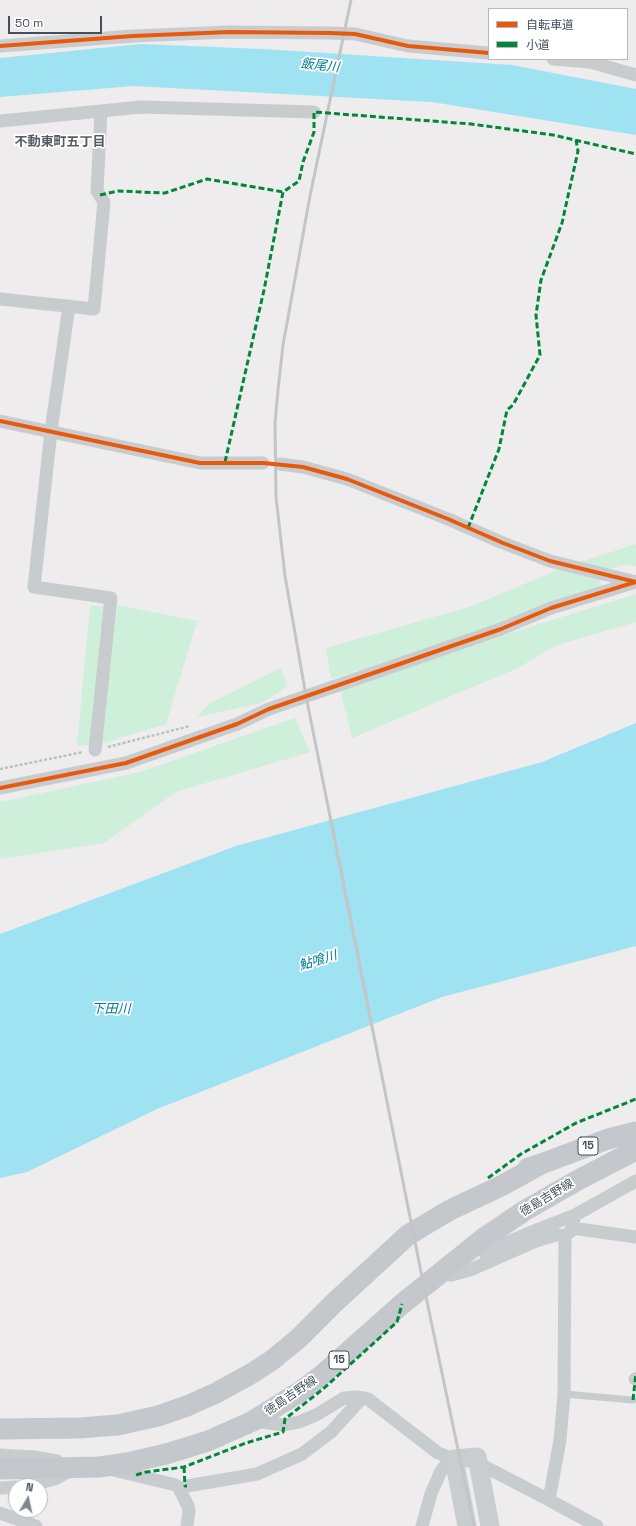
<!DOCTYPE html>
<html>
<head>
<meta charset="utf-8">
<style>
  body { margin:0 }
  #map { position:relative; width:636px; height:1526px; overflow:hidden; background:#eeeced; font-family:"Space Grotesk","Noto Sans JP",sans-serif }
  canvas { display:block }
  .legend { position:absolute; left:488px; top:8px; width:140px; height:52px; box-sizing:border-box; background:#fff; border:1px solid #b4b9bd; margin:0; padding:5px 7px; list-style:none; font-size:12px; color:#43505b }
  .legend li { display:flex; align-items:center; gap:8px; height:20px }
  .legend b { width:20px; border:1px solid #b4b9bd }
  .north { position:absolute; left:8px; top:1478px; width:40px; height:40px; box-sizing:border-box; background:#fff; border:1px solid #b4b9bd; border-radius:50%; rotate:9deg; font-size:11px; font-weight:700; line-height:16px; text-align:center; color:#43505b }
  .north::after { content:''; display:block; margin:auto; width:14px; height:18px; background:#7f878e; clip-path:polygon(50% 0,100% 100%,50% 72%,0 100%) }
  .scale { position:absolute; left:8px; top:16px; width:94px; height:18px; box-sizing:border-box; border:2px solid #43505b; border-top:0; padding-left:5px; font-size:12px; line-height:14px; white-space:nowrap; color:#43505b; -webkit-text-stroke:3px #fff; paint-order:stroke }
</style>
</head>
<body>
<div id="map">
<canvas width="636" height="1526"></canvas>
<ul class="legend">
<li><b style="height:5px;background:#e8590c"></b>自転車道</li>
<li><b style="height:5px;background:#00873e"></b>小道</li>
</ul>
<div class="north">N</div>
<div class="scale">50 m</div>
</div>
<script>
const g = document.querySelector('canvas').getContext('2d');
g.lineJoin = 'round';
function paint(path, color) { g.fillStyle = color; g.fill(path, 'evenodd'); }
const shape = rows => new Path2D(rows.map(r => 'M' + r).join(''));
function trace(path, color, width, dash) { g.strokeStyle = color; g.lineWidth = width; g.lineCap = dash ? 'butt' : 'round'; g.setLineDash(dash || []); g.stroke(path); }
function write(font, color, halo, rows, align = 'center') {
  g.font = font + ' "Space Grotesk","Noto Sans JP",sans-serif'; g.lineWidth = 3.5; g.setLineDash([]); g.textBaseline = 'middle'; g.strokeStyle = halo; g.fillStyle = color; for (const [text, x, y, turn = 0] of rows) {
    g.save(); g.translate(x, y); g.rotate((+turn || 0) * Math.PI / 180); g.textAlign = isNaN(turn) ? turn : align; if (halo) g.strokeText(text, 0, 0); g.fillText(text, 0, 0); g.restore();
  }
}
paint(shape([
  [636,544,636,566,623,565,593,574,604,586,462,638,331,679,326,648,472,606,562,568],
  [636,594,636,622,554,646,520,667,352,738,340,689,520,630],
  [118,605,197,621,166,724,100,744],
  [90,606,106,606,90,745,77,746],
  [281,668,287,686,262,703,197,717,209,704],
  [295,718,310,752,176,792,104,843,0,859,0,802,140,772]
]), '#ceefda');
paint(shape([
  [141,44,263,49,512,65,636,89,636,135,432,102,134,86,0,97,0,58],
  [636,723,636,946,442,997,157,1109,27,1172,0,1178,0,934,236,846,542,762]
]), '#9fe2f2');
trace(shape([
  [108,747,190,726],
  [0,769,83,752]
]), '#b4c3be', 2.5, [3, 2]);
trace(shape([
  [564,1394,633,1400]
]), '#c9ccce', 7);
trace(shape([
  [0,46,133,36,229,32,330,33,355,34,408,46,489,53],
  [553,59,590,62,636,75],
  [0,121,141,107,314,112],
  [0,299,94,309,104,202,97,191,101,111],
  [69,306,51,431,34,587,111,598,95,750],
  [0,421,200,463,263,463],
  [280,464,303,467,347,479,448,519,503,543,550,561,636,582],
  [0,788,126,763,237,724,269,709,501,629,551,608,636,582],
  [572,1228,636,1237],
  [486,1255,506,1243,539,1229,575,1215],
  [439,1274,452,1275,470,1270,536,1241,556,1235,565,1236],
  [635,1379,636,1379],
  [253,1421,284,1425,299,1422,316,1415,344,1398,357,1397,368,1399,438,1453,454,1459,447,1463,440,1473,431,1494,422,1526],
  [0,1455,34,1457,57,1461],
  [478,1463,549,1500],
  [113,1470,176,1485,179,1488,188,1506,189,1511,187,1526],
  [26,1486,55,1479,71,1470],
  [187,1486,257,1474,302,1454,331,1432,362,1398],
  [0,1488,16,1487],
  [0,1513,36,1526],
  [597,1526,549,1500,560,1440,564,1394,565,1236,571,1231,575,1215,636,1181]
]), '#c9ccce', 13);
trace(shape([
  [467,1526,454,1459,477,1457,490,1526]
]), '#c9cdd0', 19);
trace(shape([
  [528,1168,541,1164,608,1139,636,1132],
  [0,1429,79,1428,118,1425,158,1416,187,1406,216,1393,249,1375,271,1361,299,1338,335,1302,408,1235,450,1210,501,1186,541,1164],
  [0,1469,99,1467,127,1463,166,1454,208,1441,253,1421,301,1391,321,1376,402,1304,484,1238,524,1211,578,1180,636,1150]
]), '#c4c8cc', 21);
trace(shape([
  [351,0,310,196,283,345,278,390,275,423,276,497,285,576,306,696,424,1287,474,1526]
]), '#c3c5c7', 3);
trace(shape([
  [100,195,118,191,165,193,207,179,283,192],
  [225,462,264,290,283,192,299,181,303,162,314,132,314,112,471,124,553,135,636,154],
  [468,528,499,449,507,410,513,405,540,355,536,315,541,280,562,223,578,151,576,140],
  [488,1178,521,1154,576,1123,636,1099],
  [633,1400,636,1373],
  [184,1467,185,1486,187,1486],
  [136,1475,146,1472,184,1467,246,1443,283,1432,285,1419,323,1389,397,1322,402,1304]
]), '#00873e', 3, [6, 3]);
trace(shape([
  [0,46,133,36,229,32,330,33,355,34,408,46,489,53],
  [0,421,200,463,263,463,303,467,347,479,448,519,503,543,550,561,636,582],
  [0,788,126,763,237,724,269,709,501,629,551,608,636,582]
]), '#e8590c', 4);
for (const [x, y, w] of [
  [588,1146,20],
  [339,1360,20]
]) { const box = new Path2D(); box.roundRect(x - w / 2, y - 9, w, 18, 3); g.fillStyle = '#fff'; g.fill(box); trace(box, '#43505b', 1); }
write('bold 11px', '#43505b', null, [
  ["15",588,1146],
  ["15",339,1360]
]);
write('12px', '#43505b', '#fff', [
  ["徳島吉野線",547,1198,-31],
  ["徳島吉野線",291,1396,-34]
]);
write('italic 13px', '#037b99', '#fff', [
  ["飯尾川",320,66,6],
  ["鮎喰川",318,961,-17],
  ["下田川",111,1009]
]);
write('bold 13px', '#585c62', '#fff', [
  ["不動東町五丁目",60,142]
]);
</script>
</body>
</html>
